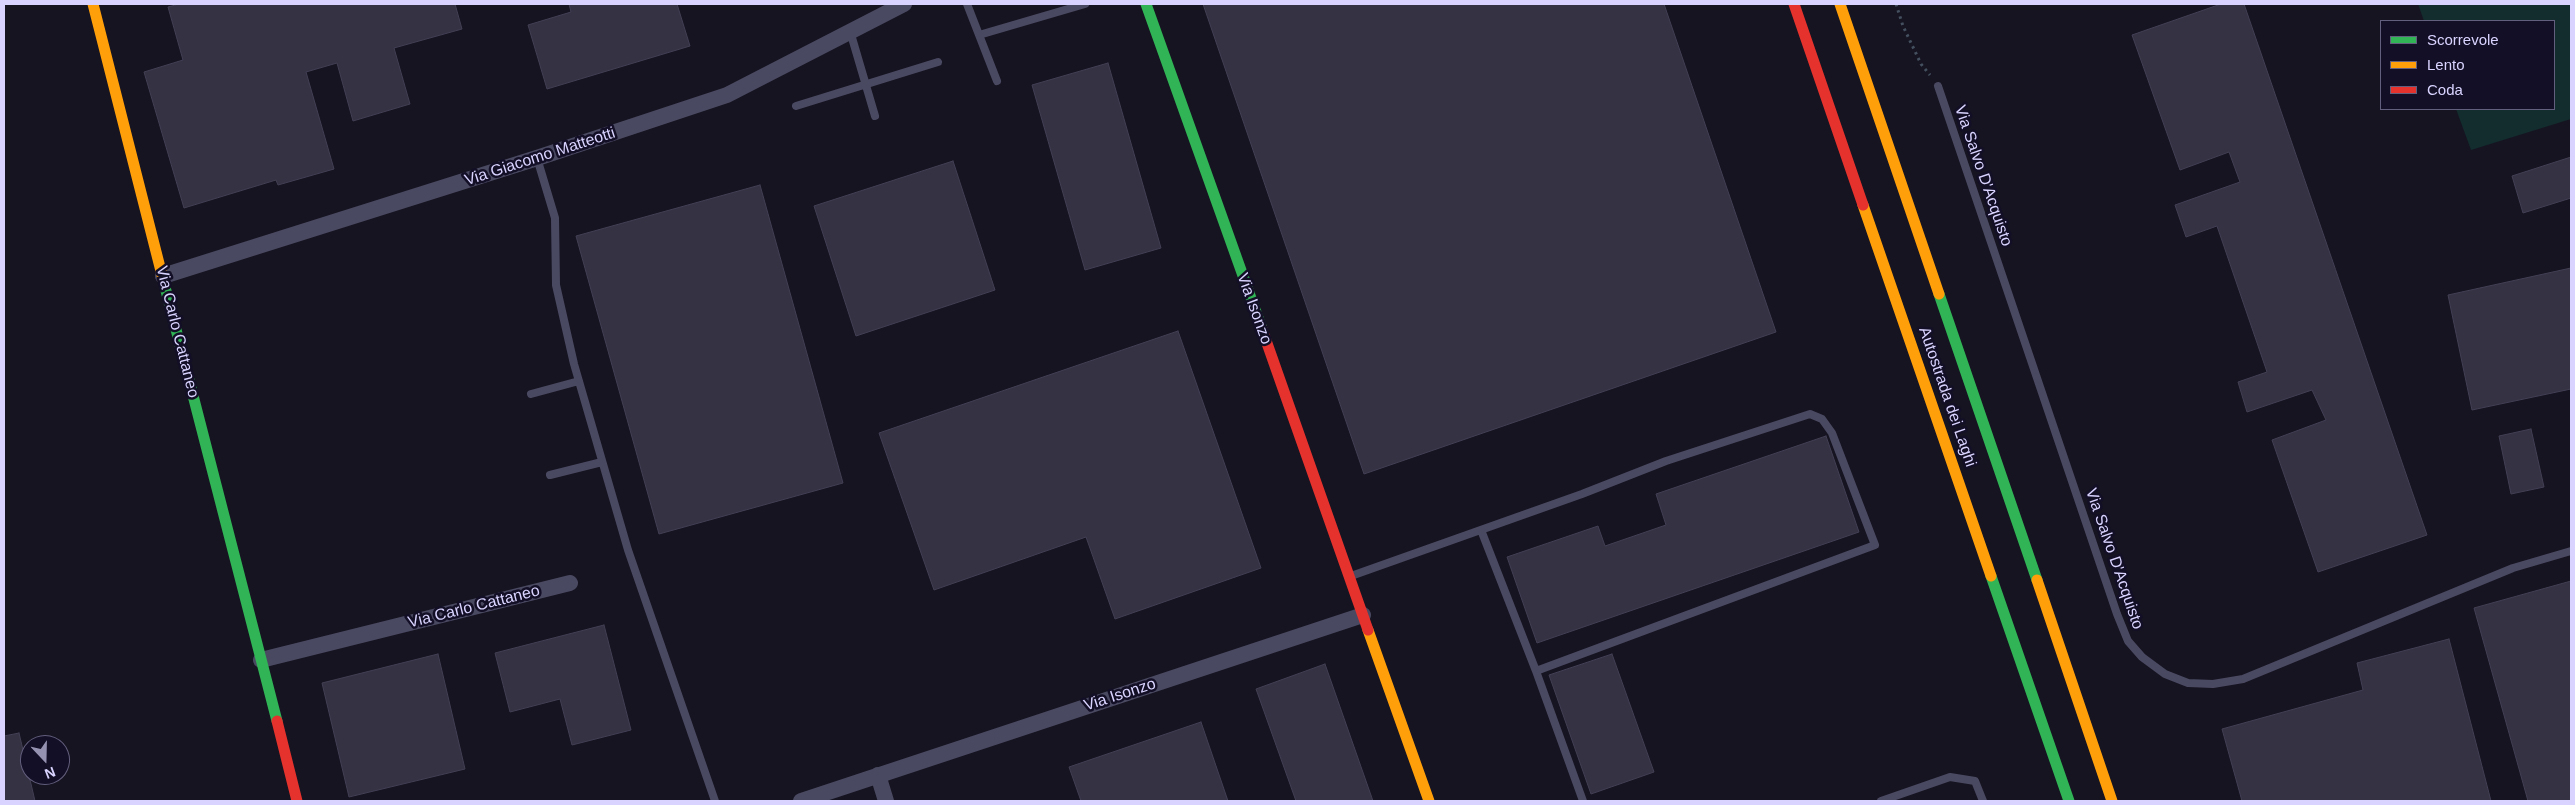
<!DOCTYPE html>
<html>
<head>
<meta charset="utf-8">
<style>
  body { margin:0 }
  #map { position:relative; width:2575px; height:805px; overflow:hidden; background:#161421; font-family:Arial,sans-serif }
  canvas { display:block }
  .frame { position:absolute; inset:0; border:5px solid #d9d4ff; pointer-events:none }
  .legend { position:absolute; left:2380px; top:20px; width:175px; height:90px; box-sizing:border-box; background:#130f26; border:1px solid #625e7d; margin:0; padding:6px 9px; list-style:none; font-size:15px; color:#d9d4ff }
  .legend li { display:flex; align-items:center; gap:10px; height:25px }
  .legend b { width:25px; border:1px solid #625e7d }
  .north { position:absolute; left:20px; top:735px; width:50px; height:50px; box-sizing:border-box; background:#130f26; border:1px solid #625e7d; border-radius:50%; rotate:159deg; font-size:14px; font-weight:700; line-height:20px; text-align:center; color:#d9d4ff }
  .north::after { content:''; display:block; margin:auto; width:18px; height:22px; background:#9591b1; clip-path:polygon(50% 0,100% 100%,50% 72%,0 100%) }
</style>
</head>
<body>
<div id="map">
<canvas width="2575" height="805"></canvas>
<div class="frame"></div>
<ul class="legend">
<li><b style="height:6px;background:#30b455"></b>Scorrevole</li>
<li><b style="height:6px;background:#ff9f0a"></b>Lento</li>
<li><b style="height:6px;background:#e5322d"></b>Coda</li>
</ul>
<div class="north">N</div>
</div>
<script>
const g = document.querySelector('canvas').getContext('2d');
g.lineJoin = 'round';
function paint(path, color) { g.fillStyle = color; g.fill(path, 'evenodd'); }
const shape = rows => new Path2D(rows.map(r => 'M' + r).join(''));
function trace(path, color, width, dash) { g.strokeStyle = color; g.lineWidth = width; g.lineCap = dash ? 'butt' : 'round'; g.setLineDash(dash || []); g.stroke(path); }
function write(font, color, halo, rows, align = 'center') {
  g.font = font + ' Arial,sans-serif'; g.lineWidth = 5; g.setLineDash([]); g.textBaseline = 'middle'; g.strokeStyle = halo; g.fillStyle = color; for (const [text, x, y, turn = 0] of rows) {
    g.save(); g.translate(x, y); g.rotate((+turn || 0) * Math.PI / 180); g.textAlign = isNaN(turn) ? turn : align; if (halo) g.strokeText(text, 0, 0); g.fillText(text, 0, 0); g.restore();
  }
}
paint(shape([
  [2418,4,2571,4,2571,119,2471,150,2456,109,2554,109,2554,21,2424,21]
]), '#132c2d');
const building = shape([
  [179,4,455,4,462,29,394,48,410,104,353,121,337,63,306,72,334,169,278,185,276,180,184,208,144,72,183,60,168,7,179,4],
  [569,4,677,4,690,46,547,89,528,25,571,12,569,4],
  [1203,4,1664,4,1776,332,1364,474,1203,4],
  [2221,4,2244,4,2427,535,2318,572,2272,440,2326,420,2312,390,2247,412,2238,382,2267,372,2217,226,2186,237,2175,205,2240,182,2229,152,2180,170,2132,35,2221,4],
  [1108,63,1161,248,1085,270,1032,85,1108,63],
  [2571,157,2571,198,2523,213,2512,176,2571,157],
  [953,161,995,290,856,336,814,206,953,161],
  [760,185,843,483,659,534,576,236,760,185],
  [2571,268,2571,389,2472,410,2448,295,2571,268],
  [1178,331,1261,568,1115,619,1086,537,934,590,879,433,1178,331],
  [2531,429,2544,487,2511,494,2499,436,2531,429],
  [1826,436,1859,532,1537,643,1507,557,1598,526,1605,546,1666,525,1656,494,1826,436],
  [2571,581,2571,801,2528,801,2474,608,2571,581],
  [604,625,631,730,572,745,560,699,510,712,495,653,604,625],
  [2449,639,2491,801,2242,801,2222,729,2363,690,2357,663,2449,639],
  [438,654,465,769,349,797,322,683,438,654],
  [1612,654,1654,772,1591,794,1549,675,1612,654],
  [1325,664,1373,801,1296,801,1256,689,1325,664],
  [1201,722,1228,801,1081,801,1069,767,1201,722],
  [19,733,35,801,4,801,4,736,19,733]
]);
paint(building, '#343243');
trace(building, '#433f54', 1);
trace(shape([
  [1896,4,1903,26,1921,64,1930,75]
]), '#44505f', 3, [2.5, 4]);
trace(shape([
  [967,4,997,81],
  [850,31,875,116],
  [979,35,1085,4],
  [1938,86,2117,614,2128,641,2142,657,2165,674,2188,683,2213,684,2243,679,2513,568,2571,551],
  [796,106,938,62],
  [537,158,555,218,556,285,574,364,628,550,715,801],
  [531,394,579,381],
  [550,475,602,462],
  [1481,530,1536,671],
  [1351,576,1582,494,1666,461,1810,414,1822,419,1832,433,1875,545,1536,671,1583,801],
  [1881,801,1950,777,1975,781,1983,801]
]), '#4a4962', 8);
trace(shape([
  [163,276,537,158,727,95,904,4],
  [261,660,570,583],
  [878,775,886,801],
  [801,801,1363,615]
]), '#4a4962', 16);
trace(shape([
  [1146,4,1262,329],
  [164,283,277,721],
  [1939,294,2037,580],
  [1991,576,2069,801]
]), '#30b455', 11);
trace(shape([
  [93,4,164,283],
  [1840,4,1939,294],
  [1863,205,1991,576],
  [2037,580,2112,801],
  [1368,630,1429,801]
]), '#ff9f0a', 11);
trace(shape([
  [1794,4,1863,205],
  [1262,329,1368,630],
  [277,721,297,801]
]), '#e5322d', 11);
write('16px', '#d9d4ff', '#130f26', [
  ["Via Giacomo Matteotti",540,157,-18],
  ["Via Salvo D'Acquisto",1983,176,71],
  ["Via Isonzo",1254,309,70],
  ["Via Carlo Cattaneo",177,332,76],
  ["Autostrada dei Laghi",1947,397,71],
  ["Via Salvo D'Acquisto",2114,559,71],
  ["Via Carlo Cattaneo",474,607,-14],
  ["Via Isonzo",1120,695,-18]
]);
</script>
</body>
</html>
